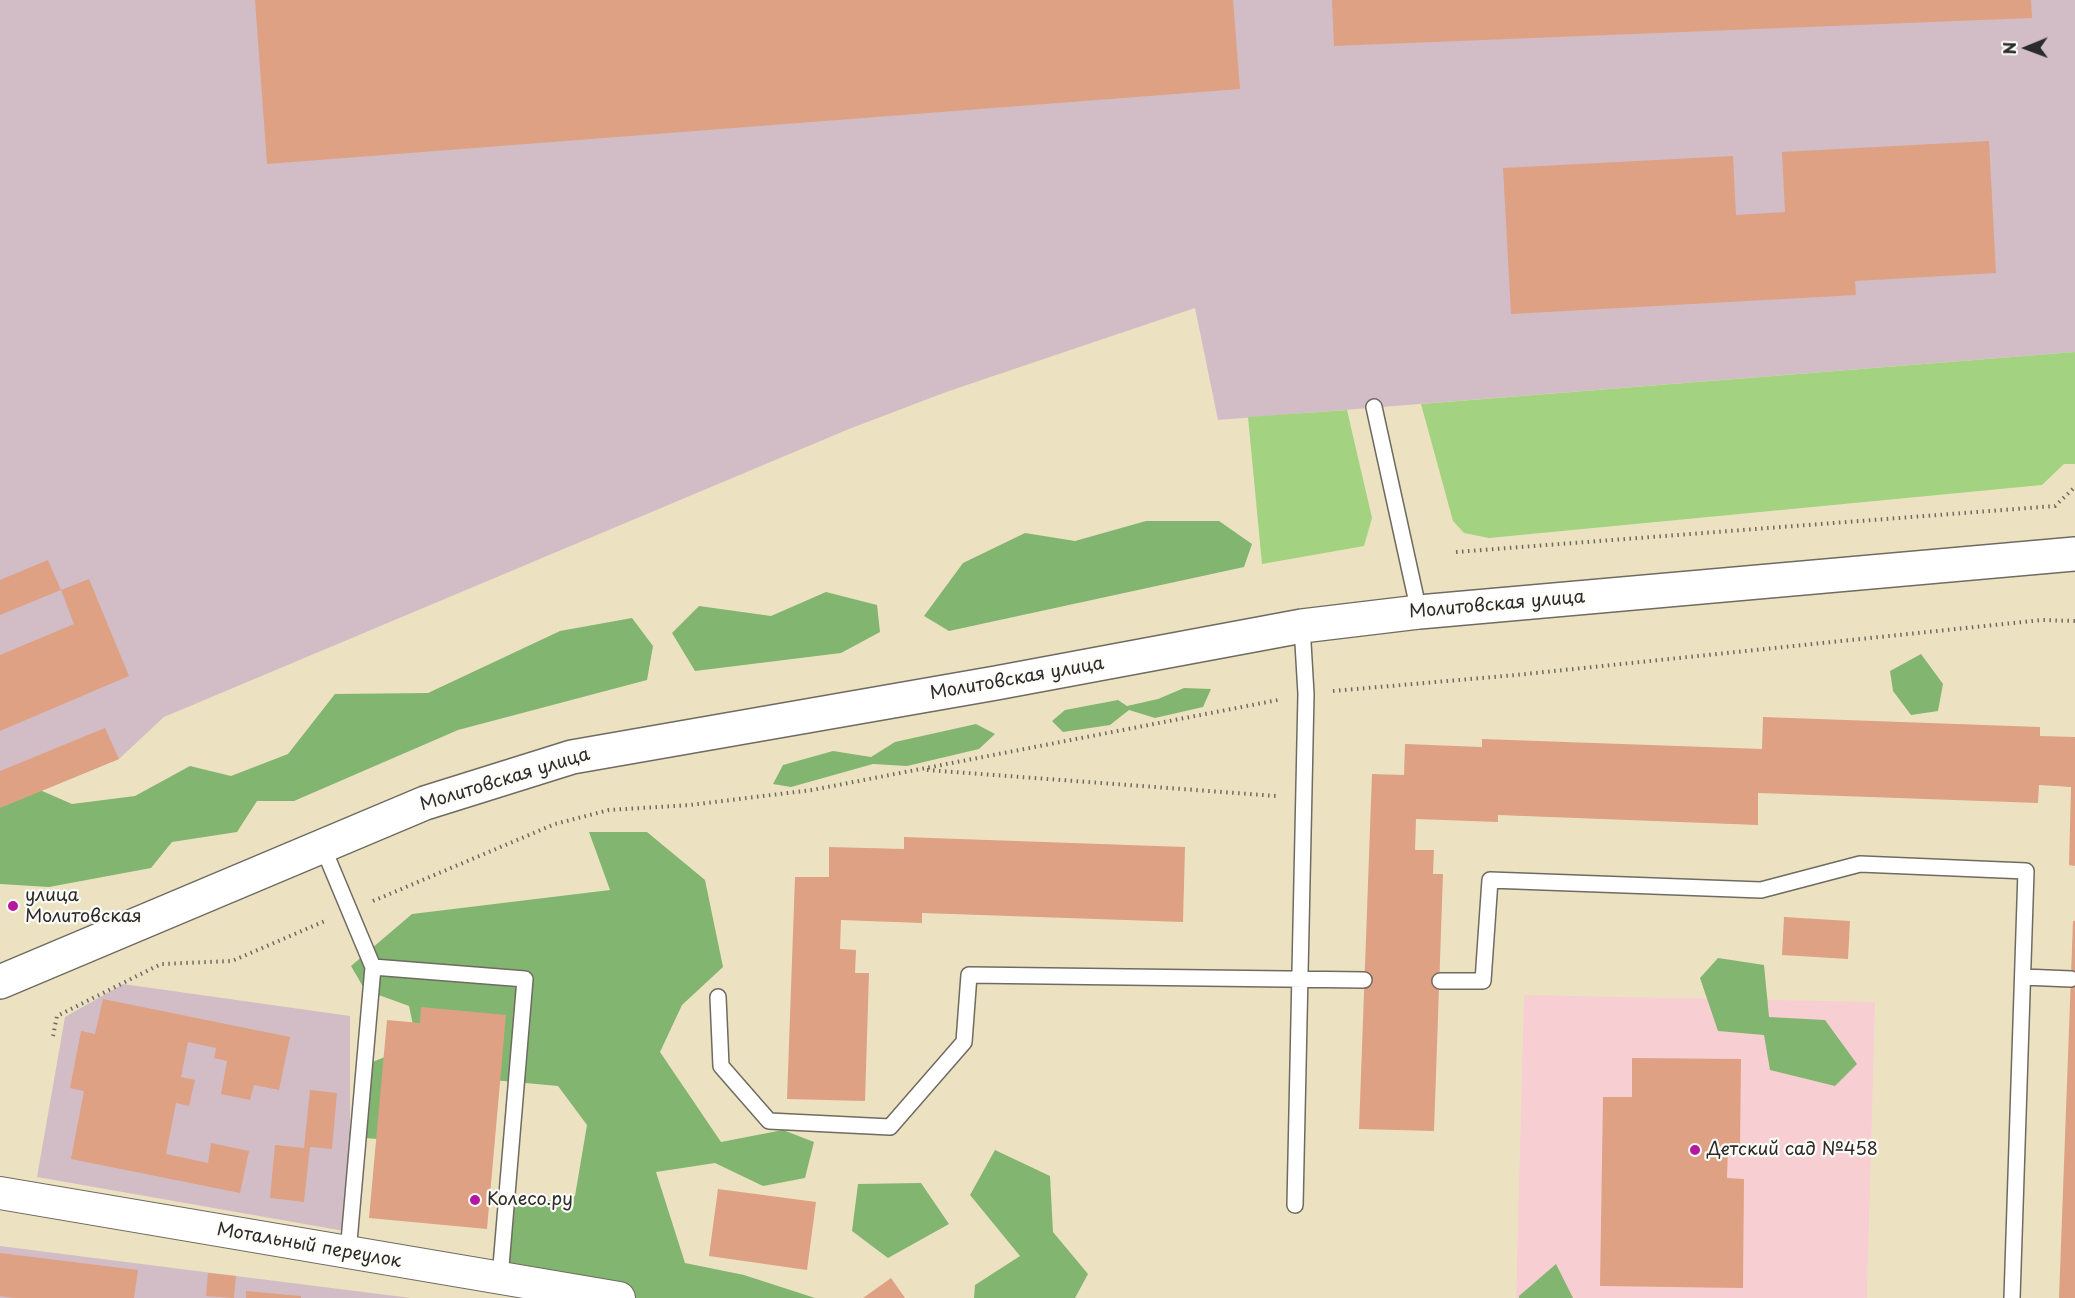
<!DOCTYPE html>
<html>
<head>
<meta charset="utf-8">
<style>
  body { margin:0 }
  #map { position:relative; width:2075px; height:1298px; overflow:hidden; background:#ece2c2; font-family:"Playpen Sans",sans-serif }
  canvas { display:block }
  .north { position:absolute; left:1997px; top:18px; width:60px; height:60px; -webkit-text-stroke:4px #fdfcf7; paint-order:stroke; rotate:269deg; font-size:16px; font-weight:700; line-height:24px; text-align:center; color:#2b2b2b }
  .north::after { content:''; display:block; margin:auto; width:21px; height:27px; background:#2b2b2b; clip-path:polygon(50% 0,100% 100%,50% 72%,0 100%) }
</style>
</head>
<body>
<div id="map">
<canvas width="2075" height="1298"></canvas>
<div class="north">N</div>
</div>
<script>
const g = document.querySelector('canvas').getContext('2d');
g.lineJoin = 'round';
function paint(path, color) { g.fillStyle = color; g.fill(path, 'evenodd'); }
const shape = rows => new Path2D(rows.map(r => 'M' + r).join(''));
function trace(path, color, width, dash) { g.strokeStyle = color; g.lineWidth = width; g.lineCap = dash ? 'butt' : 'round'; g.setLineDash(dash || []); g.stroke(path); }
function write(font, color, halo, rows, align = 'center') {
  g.font = font + ' "Playpen Sans",sans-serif'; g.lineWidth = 4.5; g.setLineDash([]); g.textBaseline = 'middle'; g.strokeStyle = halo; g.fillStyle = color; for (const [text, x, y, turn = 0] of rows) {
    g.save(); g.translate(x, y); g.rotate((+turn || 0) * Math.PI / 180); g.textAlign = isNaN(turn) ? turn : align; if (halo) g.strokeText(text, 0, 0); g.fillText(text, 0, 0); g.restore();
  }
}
paint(shape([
  [1524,995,1875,1002,1867,1298,1516,1298]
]), '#f7cfd2');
paint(shape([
  [0,0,2075,0,2075,352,1218,420,1195,308,949,391,849,429,164,717,119,759,0,808],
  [123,984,350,1016,350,1232,37,1177,65,1017],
  [0,1246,236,1276,411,1298,0,1298]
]), '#d2bdc6');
paint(shape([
  [2075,352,2075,464,2064,464,2042,485,1489,538,1464,533,1453,521,1421,404],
  [1347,410,1372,518,1364,546,1262,564,1248,417]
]), '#a3d381');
paint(shape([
  [1146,521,1219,521,1252,544,1244,567,949,631,924,616,963,563,1025,533,1075,541],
  [826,592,877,605,880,632,841,653,695,671,672,633,699,606,771,616],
  [632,618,653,646,647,680,458,730,294,801,257,801,237,832,172,842,151,868,49,887,0,884,0,798,33,787,72,804,135,796,190,766,231,776,288,754,335,694,428,693,560,631],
  [1921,654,1943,684,1938,711,1911,715,1893,691,1890,671],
  [1184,688,1211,689,1203,707,1155,718,1129,710,1110,725,1063,732,1052,721,1065,710,1118,700,1127,706,1158,699],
  [976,724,995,734,979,749,907,766,873,764,791,787,773,784,783,765,833,751,871,757,895,742],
  [589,832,647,832,705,880,723,967,682,1005,660,1052,721,1142,783,1130,814,1142,805,1178,763,1186,715,1163,656,1172,685,1263,744,1275,815,1298,531,1298,495,1240,505,1207,575,1196,587,1125,558,1086,460,1077,378,1139,349,1137,360,1067,417,1044,409,1006,365,990,351,966,412,914,610,890],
  [1718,958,1764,965,1769,1017,1825,1020,1857,1064,1835,1086,1770,1070,1764,1035,1718,1031,1700,978],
  [995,1150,1050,1176,1053,1232,1088,1274,1075,1298,974,1298,975,1285,1020,1256,970,1195],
  [921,1183,949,1224,888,1258,852,1231,858,1184],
  [1556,1264,1573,1298,1519,1298,1519,1296]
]), '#82b56f');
paint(shape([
  [255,0,1233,0,1240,89,267,164],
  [1332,0,2031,0,2032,18,1334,46],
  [1989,141,1996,273,1855,281,1856,295,1511,314,1503,168,1733,156,1736,215,1785,212,1782,152],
  [48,560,61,590,0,615,0,580],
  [89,579,129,676,0,731,0,655,74,624,61,590],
  [1763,717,2040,727,2040,736,2075,737,2075,866,2069,865,2071,787,2039,785,2038,803,1758,793,1758,825,1498,815,1498,822,1416,819,1415,850,1434,850,1433,874,1443,874,1434,1131,1359,1129,1372,774,1404,775,1405,744,1482,747,1482,739,1762,749],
  [105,728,119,759,0,808,0,771],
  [904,837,1185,847,1183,922,922,913,922,923,841,920,840,949,856,950,855,973,869,973,865,1101,787,1099,795,877,829,877,829,847,904,849],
  [1784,917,1850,921,1848,959,1782,955],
  [2073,921,2075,921,2075,1298,2059,1298],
  [103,999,290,1037,279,1090,254,1085,250,1100,221,1094,227,1061,214,1058,216,1048,188,1042,181,1077,195,1080,189,1106,176,1103,166,1154,208,1163,211,1143,249,1151,240,1193,71,1159,84,1091,70,1088,81,1031,95,1034],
  [421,1007,506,1015,487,1229,369,1218,387,1020,420,1023],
  [1632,1058,1741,1059,1740,1146,1728,1146,1727,1178,1744,1179,1743,1288,1600,1286,1603,1097,1632,1097],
  [310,1090,337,1093,332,1149,310,1147,304,1202,270,1198,275,1145,304,1148],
  [718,1189,816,1202,807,1270,709,1256],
  [0,1253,138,1270,134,1298,15,1298,0,1296],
  [208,1273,236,1276,234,1298,206,1296],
  [891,1278,905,1298,863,1298],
  [246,1291,301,1296,301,1298,246,1298]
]), '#dea183');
const lane = shape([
  [1374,407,1419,612],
  [322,845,373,967,348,1253],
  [373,967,525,979,500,1278],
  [2023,977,2071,979],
  [1440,981,1483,981,1490,880,1761,890,1860,864,2026,871,2012,1298],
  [718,997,721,1066,769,1121,890,1127,964,1042,969,975,1364,980],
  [1295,1205,1306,694,1302,626]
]);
const street = shape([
  [0,1193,619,1298]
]);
const secondary = shape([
  [0,982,425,803,572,757,996,683,1302,626,1419,612,2075,554]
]);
trace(lane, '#6f6b60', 18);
trace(street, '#6f6b60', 34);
trace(secondary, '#6f6b60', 36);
trace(shape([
  [1456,552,2055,506,2075,487],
  [1333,691,1516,675,2042,620,2075,621],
  [927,770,1276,796],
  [373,901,555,824,609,810,690,805,812,790,1278,700],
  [53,1036,57,1016,161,964,232,961,325,921]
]), '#6f6b60', 4, [1.5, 4.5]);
trace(lane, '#fff', 15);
trace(street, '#fff', 32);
trace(secondary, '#fff', 33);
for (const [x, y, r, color] of [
  [13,906,6,"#b5179e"],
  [1695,1150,6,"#b5179e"],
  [475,1200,6,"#b5179e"]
]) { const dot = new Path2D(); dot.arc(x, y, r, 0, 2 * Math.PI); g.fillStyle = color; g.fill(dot); trace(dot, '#fdfcf7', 2); }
write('18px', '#2b2b2b', '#fdfcf7', [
  ["Молитовская улица",1497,605,-5],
  ["Молитовская улица",1017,679,-10],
  ["Молитовская улица",505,780,-17],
  ["Мотальный переулок",309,1246,10]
]);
write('18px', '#2b2b2b', '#fdfcf7', [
  ["улица",25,896],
  ["Молитовская",25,917],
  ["Детский сад №458",1707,1150],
  ["Колесо.ру",487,1200]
], 'left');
</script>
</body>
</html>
